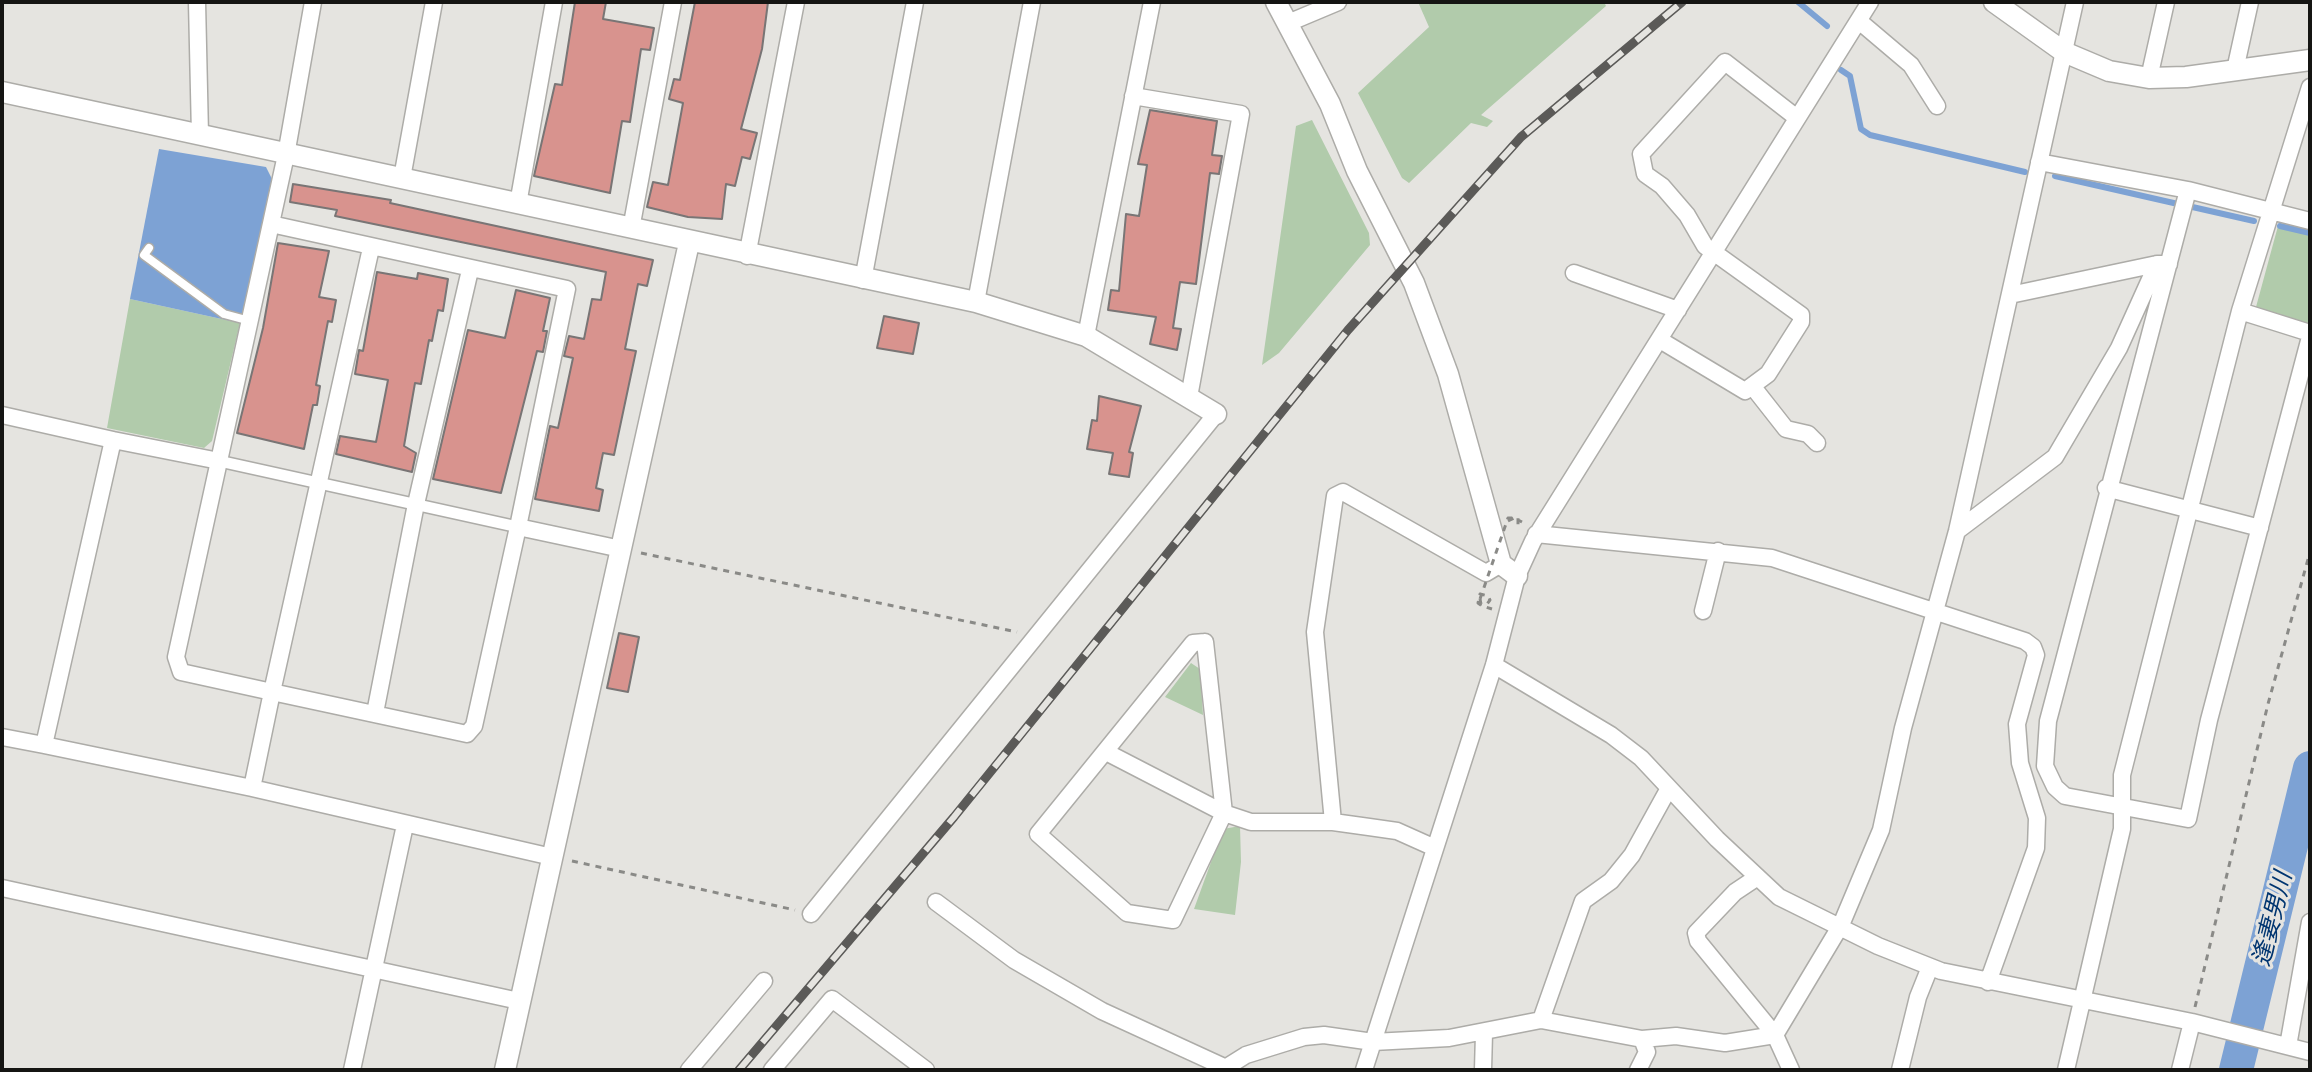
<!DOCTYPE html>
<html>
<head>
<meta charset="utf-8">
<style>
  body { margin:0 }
  #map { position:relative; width:2312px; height:1072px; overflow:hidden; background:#e5e4e0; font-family:Figtree,sans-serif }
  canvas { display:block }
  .frame { position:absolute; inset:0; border:4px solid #151513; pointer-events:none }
</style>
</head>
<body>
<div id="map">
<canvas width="2312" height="1072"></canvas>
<div class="frame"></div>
</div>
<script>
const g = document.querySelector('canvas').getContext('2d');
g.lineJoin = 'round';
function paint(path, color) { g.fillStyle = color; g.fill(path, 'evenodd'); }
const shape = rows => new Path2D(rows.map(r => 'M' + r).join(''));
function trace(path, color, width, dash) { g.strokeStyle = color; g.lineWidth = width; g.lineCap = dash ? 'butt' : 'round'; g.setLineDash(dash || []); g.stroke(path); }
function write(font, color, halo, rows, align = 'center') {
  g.font = font + ' Figtree,"Noto Sans JP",sans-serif'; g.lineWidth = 6; g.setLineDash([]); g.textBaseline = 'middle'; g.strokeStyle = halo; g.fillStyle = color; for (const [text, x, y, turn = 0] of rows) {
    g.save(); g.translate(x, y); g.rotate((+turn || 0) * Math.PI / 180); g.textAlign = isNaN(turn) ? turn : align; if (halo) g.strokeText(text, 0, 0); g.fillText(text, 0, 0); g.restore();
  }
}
paint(shape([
  [1418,2,1604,2,1606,6,1481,115,1493,121,1487,127,1471,123,1409,183,1402,178,1358,93,1429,27],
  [1312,120,1369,233,1370,245,1279,353,1262,365,1296,126],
  [2278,226,2310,234,2310,331,2263,318,2256,307],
  [130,299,240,323,212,441,204,448,107,428],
  [1191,663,1200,669,1203,715,1165,697],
  [1240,826,1241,862,1235,915,1194,909,1223,829]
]), '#b1cbab');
paint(shape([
  [159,149,266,167,273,181,240,323,130,299]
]), '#7da2d4');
trace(shape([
  [1798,2,1827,26],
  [1841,70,1850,76,1861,129,1870,135,2025,172],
  [2055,176,2178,204],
  [2188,206,2254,221],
  [2280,226,2310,233]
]), '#7da2d4', 6);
trace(shape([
  [2236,1070,2310,768]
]), '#7da2d4', 34);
const building = shape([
  [575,2,606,2,603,19,654,28,650,50,641,49,630,122,622,121,610,193,534,176,555,84,562,85,575,2],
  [695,2,768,2,762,49,741,129,757,133,750,159,742,157,735,186,726,184,722,219,688,217,647,207,653,182,668,185,683,103,669,99,674,79,680,80,695,2],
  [1150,110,1217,121,1212,155,1222,156,1219,174,1210,173,1196,284,1180,282,1173,328,1181,329,1177,350,1150,344,1156,317,1108,310,1111,290,1119,291,1126,214,1139,216,1147,165,1138,164,1150,110],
  [293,184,391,200,390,203,653,260,647,286,638,284,625,349,636,351,614,455,603,453,596,488,603,490,599,511,535,499,550,426,558,428,573,358,564,356,569,336,584,339,592,299,601,300,606,272,335,216,337,210,290,202,293,184],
  [278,243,329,251,319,297,336,300,332,322,328,321,316,385,320,386,317,405,313,405,304,449,237,433,263,328,278,243],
  [377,272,417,279,418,273,448,279,443,311,438,310,432,341,429,340,421,384,415,383,404,446,416,453,412,472,336,454,340,436,376,442,388,380,355,374,359,350,363,351,377,272],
  [516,290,550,298,543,331,547,331,543,352,537,351,501,493,433,479,468,330,505,338,516,290],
  [884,316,919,323,913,354,877,348,884,316],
  [1099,396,1141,406,1129,452,1133,453,1129,477,1109,474,1113,453,1087,449,1092,420,1097,421,1099,396],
  [619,633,639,637,628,692,607,688,619,633]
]);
paint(building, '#d8938e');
trace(building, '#797575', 2);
const service = shape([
  [149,248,144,255,224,314,250,321]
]);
const pedestrian = shape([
  [219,461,518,527]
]);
const minor = shape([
  [197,2,200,135],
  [1859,21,1911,65,1937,106],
  [1288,23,1338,2],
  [2235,70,2250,2],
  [2149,78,2166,2],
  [1133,96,1241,114,1189,397],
  [2039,162,2188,190,2310,221],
  [402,178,434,2],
  [2188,190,2048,721,2045,766,2055,787,2065,796,2188,819,2209,720,2310,337],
  [518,204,554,2],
  [271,224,567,289,518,527],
  [631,229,673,2],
  [371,248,272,692,181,672,176,657,219,461,113,440,44,745,252,788,272,692,467,734,474,726,518,527,621,549],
  [747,256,796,2],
  [1574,273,1678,310],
  [863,280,915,2],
  [2010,295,2157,264],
  [976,302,1032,2],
  [2240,311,2310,333],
  [1086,336,1152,2],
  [1660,340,1745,391,1768,374,1801,322,1801,315,1705,246,1687,215,1662,186,1645,174,1641,154,1725,62,1797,118],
  [1753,387,1786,429,1808,434,1817,443],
  [2,415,113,440],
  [219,461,286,155,313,2],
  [2106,488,2260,528],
  [1957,531,2055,457,2119,348,2157,264,2169,264],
  [1536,534,1772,558,2025,641,2033,647,2036,655,2017,724,2020,763,2037,818,2036,848,1988,982],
  [1703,611,1718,551],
  [1205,642,1224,813,1173,920,1127,913,1038,834,1193,643,1205,642],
  [1494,665,1611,735,1641,758,1717,839,1779,897,1878,946,1941,971,2192,1022,2310,1052],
  [375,713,416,504,470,270],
  [2,737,44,745],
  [1106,752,1224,813,1251,822,1333,822,1369,827,1397,831,1435,848],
  [252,788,552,857],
  [1333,822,1315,632,1335,496,1343,492,1486,573,1501,564],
  [1756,878,1735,892,1696,933,1698,941,1775,1035,1791,1070],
  [2,888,519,1001],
  [936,902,1014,960,1102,1011,1224,1067],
  [811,914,1216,414],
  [1541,1020,1583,901,1611,881,1632,855,1669,788],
  [1775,1035,1841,925,1881,830,1903,728,1957,531,2075,2],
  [2288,1046,2310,922],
  [352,1070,405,825],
  [689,1070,764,981],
  [772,1070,832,999,926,1070],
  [1222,1070,1246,1055,1304,1037,1324,1035,1373,1042,1449,1038,1541,1020,1642,1039,1676,1036,1725,1043,1775,1035],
  [1364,1070,1494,665,1517,576,1533,541,1870,2],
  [1483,1070,1484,1033],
  [1638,1070,1647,1052,1642,1039],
  [1900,1070,1918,997,1930,967],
  [2066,1070,2122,829,2122,775,2240,311,2310,87],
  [2180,1070,2192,1022]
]);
const tertiary = shape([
  [1276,2,1330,104,1357,171,1414,283,1448,374,1501,564,1517,576],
  [1994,2,2064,52,2109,71,2149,78,2186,77,2310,60],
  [2,92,976,302,1086,336,1216,414],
  [505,1070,689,243]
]);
trace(service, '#adaca8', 11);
trace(pedestrian, '#adaca8', 14);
trace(minor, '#adaca8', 19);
trace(tertiary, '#adaca8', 23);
trace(shape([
  [1508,521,1514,518,1522,522],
  [641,553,1017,632],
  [1480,599,1481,604,1487,604,1490,600,1488,596,1480,594,1478,603,1482,606,1492,609],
  [572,861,795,910],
  [2195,1007,2268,704,2310,552]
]), '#8a8a87', 3, [6, 6]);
trace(service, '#fff', 8);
trace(pedestrian, '#fff', 11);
trace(minor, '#fff', 16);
trace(tertiary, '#fff', 20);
const rail = shape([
  [739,1070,954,817,1348,330,1521,137,1682,2]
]);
trace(rail, '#5b5a58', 9);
trace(rail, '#e5e4e0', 6, [18]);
trace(shape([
  [1480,599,1508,518,1518,518,1518,528]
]), '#8a8a87', 3, [6, 6]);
write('italic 24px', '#003570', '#e5e4e0', [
  ["逢妻男川",2273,919,-76]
]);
</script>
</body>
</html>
